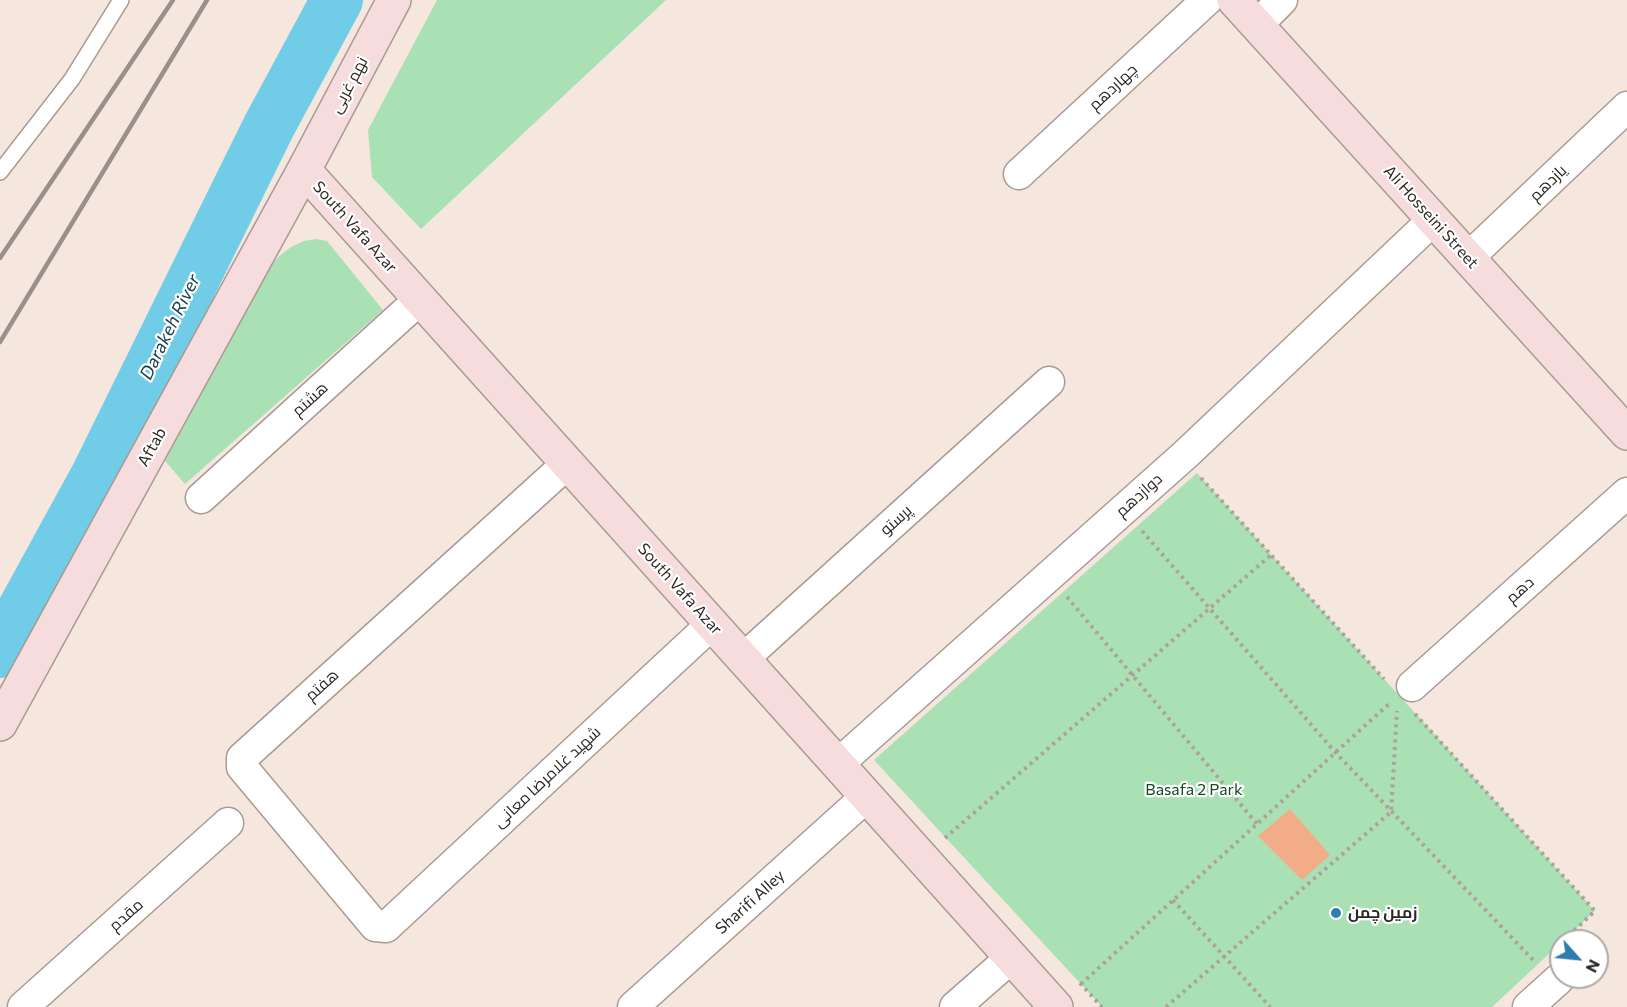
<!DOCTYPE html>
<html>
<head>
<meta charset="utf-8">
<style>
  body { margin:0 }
  #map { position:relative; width:1627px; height:1007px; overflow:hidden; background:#f5e6de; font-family:Commissioner,sans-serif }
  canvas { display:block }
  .north { position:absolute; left:1549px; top:929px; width:60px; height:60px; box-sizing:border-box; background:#fff; border:2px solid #aba9a7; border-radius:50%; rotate:117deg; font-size:16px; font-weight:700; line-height:24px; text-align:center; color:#2c2724 }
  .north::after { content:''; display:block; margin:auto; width:21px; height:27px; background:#2f7daf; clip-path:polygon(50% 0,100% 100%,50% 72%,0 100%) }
</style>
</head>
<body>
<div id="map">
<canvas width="1627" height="1007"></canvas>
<div class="north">N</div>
</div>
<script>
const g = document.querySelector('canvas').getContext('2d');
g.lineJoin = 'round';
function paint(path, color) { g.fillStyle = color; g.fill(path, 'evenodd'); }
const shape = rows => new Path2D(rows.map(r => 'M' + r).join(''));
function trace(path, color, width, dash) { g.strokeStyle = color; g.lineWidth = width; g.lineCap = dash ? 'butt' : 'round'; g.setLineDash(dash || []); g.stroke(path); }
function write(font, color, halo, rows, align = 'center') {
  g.font = font + ' Commissioner,Cairo,sans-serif'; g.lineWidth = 4.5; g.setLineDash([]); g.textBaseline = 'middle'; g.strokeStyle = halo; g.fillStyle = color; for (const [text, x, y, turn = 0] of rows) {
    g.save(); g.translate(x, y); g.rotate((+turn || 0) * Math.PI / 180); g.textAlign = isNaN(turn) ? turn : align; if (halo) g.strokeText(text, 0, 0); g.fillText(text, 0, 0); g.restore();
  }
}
paint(shape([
  [437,0,666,0,421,229,372,177,368,130],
  [316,239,327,241,383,310,185,484,165,461,263,276,278,257,291,247,304,241],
  [1197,473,1595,911,1492,1007,1102,1007,874,760]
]), '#a9e1b4');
trace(shape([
  [0,652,97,475,269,126,337,0]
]), '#71cce8', 52);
paint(shape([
  [1290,809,1330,855,1302,880,1258,836]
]), '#f2ac88');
const lane = shape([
  [0,172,72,79,121,0]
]);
const street = shape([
  [1257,25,1282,0],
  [1019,174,1207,0],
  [1468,258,1627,107],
  [568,463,242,758,242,767,375,926,386,927,712,624],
  [201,498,420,299],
  [743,659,1049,382],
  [1412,686,1627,493],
  [838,764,1186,454,1433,220],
  [23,1007,228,823],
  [633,1007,867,796],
  [955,1007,1012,957],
  [1528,1007,1559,979]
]);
const secondary = shape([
  [1234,0,1627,433],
  [304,170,1056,1007],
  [0,724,304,170,394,0]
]);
trace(lane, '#a89b94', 18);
trace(street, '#a89b94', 33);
trace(secondary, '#a89b94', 36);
trace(shape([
  [1201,478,1384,679],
  [1142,531,1335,752,1535,962],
  [1067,597,1257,824],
  [1415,714,1595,911,1563,941],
  [945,838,1271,555],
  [1173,900,1270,1007],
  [1080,983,1102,1007],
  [1081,984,1391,702],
  [1166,1007,1391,812,1397,711]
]), '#ada19b', 4, [3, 4.5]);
trace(lane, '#fff', 15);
trace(street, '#fff', 30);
trace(secondary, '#f6dcdd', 33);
trace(shape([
  [0,258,173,0],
  [0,342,207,0]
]), '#9a8f8a', 4.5);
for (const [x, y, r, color] of [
  [1336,913,6,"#2f7daf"]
]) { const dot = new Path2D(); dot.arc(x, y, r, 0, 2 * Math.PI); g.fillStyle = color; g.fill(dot); trace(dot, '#fff', 2); }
write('16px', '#2c2724', '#fff', [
  ["نهم غربی",349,85,-62],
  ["چهاردهم",1113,87,-43],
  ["یازدهم",1548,183,-44],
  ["Ali Hosseini Street",1431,217,48],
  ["South Vafa Azar",355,227,48],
  ["هشتم",310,399,-42],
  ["Aftab",152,447,-61],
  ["دوازدهم",1139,495,-42],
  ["پرستو",896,520,-42],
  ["South Vafa Azar",680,589,48],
  ["دهم",1520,590,-42],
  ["هفتم",322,685,-42],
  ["شهید غلامرضا معانی",547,777,-43],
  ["Sharifi Alley",750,902,-42],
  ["مقدم",126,915,-42]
]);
write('16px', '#184626', '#fff', [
  ["Basafa 2 Park",1194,790]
]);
write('bold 16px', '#2c2724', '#fff', [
  ["زمین چمن",1348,913]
], 'left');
write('italic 18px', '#133d49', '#fff', [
  ["Darakeh River",170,327,-64]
]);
</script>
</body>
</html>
